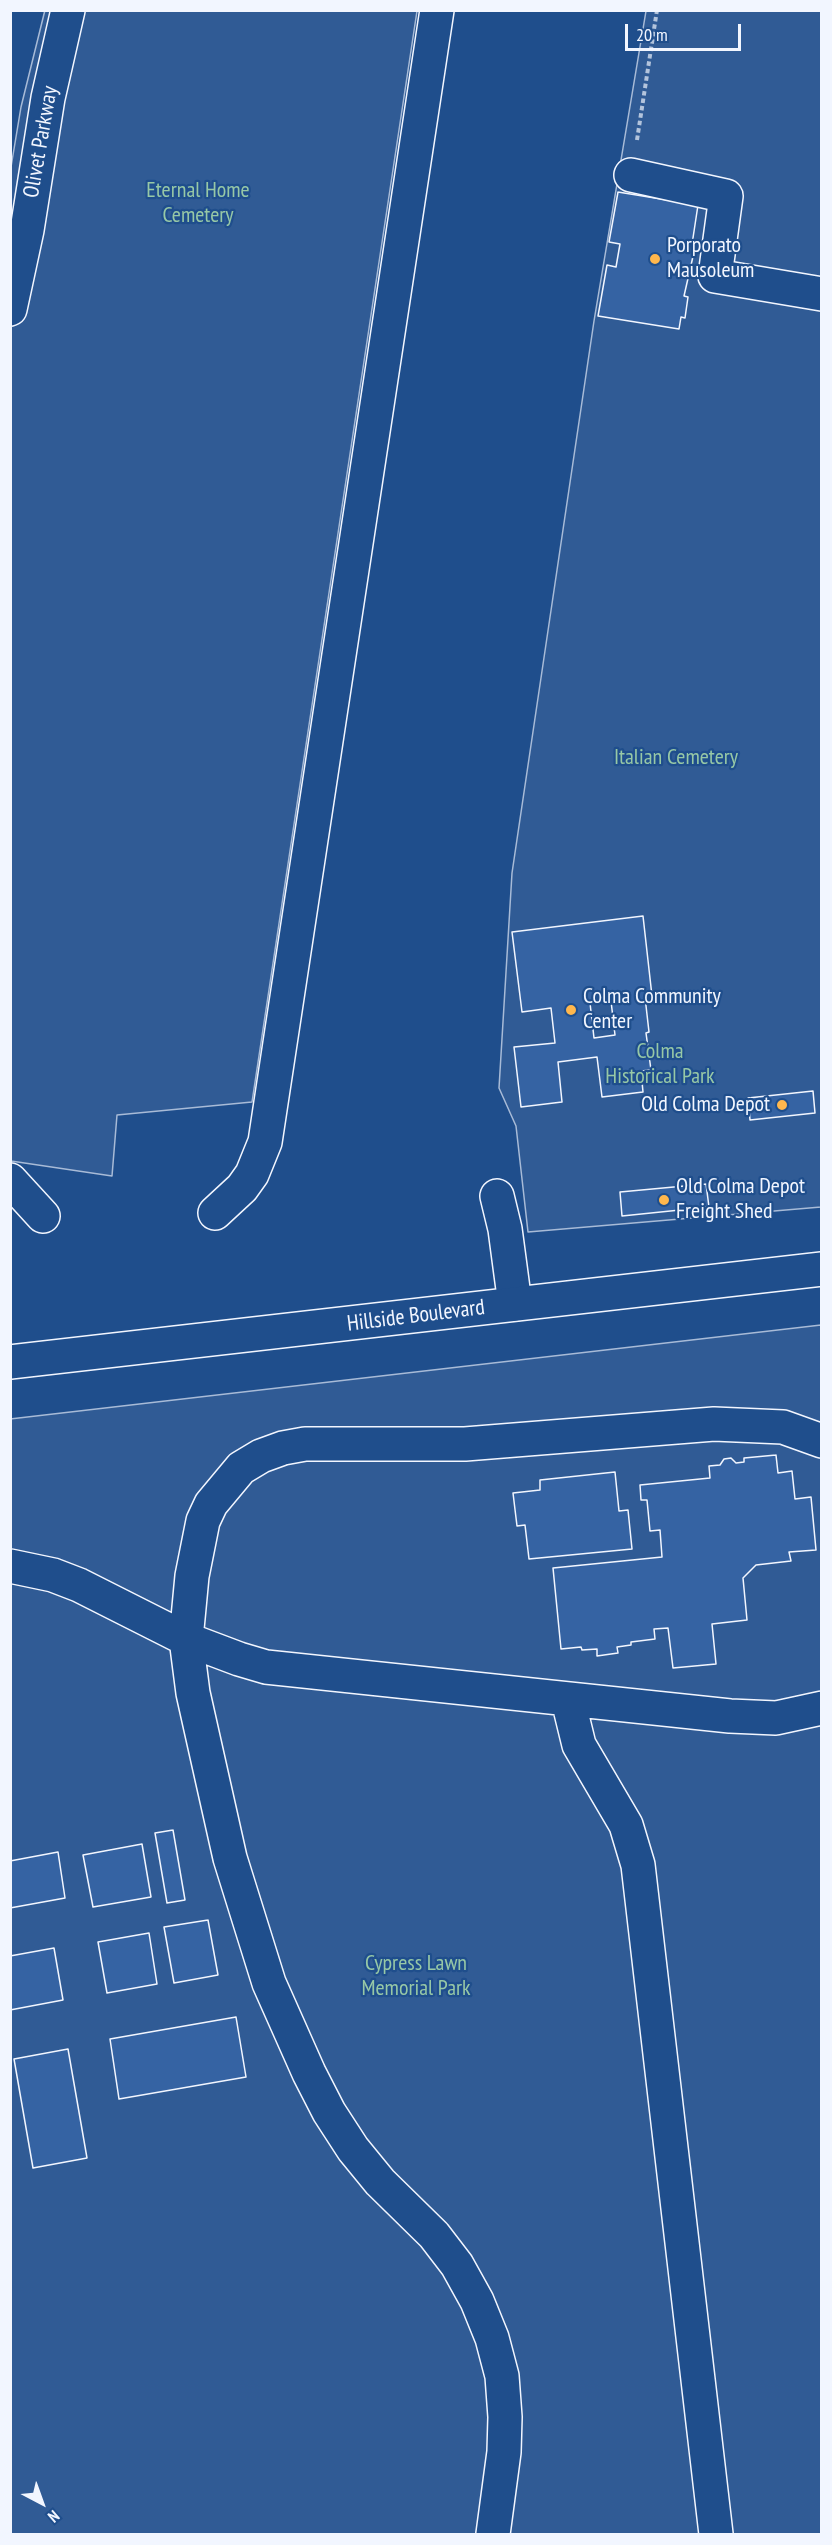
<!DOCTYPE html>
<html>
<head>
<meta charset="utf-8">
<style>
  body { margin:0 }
  #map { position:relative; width:832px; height:2545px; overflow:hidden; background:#1f4e8c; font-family:"PT Sans Narrow",sans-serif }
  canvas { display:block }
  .frame { position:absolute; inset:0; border:12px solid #f2f6ff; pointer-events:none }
  .north { position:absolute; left:12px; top:2473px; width:60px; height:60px; -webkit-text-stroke:4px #1f4e8c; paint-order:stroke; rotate:139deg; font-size:16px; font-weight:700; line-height:24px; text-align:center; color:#f2f6ff }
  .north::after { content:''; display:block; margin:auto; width:21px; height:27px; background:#f2f6ff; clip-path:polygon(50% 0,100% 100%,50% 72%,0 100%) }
  .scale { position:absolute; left:625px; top:24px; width:116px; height:27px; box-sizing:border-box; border:3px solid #f2f6ff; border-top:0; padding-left:8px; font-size:18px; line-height:21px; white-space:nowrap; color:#f2f6ff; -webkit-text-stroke:4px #1f4e8c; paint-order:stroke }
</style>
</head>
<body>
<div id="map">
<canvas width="832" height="2545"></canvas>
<div class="frame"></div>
<div class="north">N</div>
<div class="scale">20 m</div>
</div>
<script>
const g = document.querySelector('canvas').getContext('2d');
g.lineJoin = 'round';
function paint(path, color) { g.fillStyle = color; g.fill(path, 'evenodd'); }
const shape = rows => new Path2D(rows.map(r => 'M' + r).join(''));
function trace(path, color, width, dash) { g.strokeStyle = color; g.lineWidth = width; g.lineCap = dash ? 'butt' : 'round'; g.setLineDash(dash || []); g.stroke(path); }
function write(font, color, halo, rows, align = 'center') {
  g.font = font + ' "PT Sans Narrow",sans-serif'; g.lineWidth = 4.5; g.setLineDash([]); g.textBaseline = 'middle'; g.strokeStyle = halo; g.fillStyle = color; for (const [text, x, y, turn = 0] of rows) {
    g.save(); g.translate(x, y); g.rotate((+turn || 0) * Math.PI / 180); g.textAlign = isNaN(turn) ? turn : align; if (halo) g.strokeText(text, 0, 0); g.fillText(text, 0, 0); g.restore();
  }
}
const green = shape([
  [45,10,417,11,252,1102,117,1115,112,1176,11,1161,10,173,21,107,45,10],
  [646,11,821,11,821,1207,528,1232,516,1126,499,1088,512,873,594,321,646,11],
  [821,1325,821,2534,11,2534,10,1419,821,1325]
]);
paint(green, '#305b95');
trace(green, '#a8bbd7', 1.5);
const building = shape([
  [618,192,698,205,691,251,694,252,684,296,688,297,685,318,681,317,679,329,598,316,607,265,616,267,620,244,609,242,618,192],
  [643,916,652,996,645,997,649,1032,646,1033,651,1070,641,1071,643,1092,602,1097,597,1057,558,1062,562,1102,521,1107,514,1047,555,1043,551,1008,522,1012,512,932,643,916],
  [611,1001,615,1035,594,1038,590,1003,611,1001],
  [813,1091,815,1113,750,1120,748,1098,813,1091],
  [706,1184,709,1207,622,1216,620,1192,706,1184],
  [776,1455,778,1473,792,1471,795,1499,811,1497,816,1550,789,1552,791,1561,756,1565,743,1578,747,1620,712,1624,716,1664,673,1668,668,1628,654,1629,655,1639,631,1642,631,1645,617,1647,618,1653,597,1656,597,1649,582,1650,581,1647,561,1649,553,1568,662,1557,660,1530,650,1531,647,1500,641,1500,640,1485,710,1478,709,1466,720,1465,724,1459,731,1458,736,1463,744,1462,744,1458,776,1455],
  [615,1472,619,1511,628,1510,632,1549,529,1559,525,1525,517,1526,513,1493,540,1490,540,1480,615,1472],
  [173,1830,185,1900,167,1903,155,1833,173,1830],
  [142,1844,151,1897,93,1907,83,1855,142,1844],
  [58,1852,65,1898,10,1908,10,1861,58,1852],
  [208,1920,218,1975,174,1983,164,1927,208,1920],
  [149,1933,157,1984,107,1993,98,1942,149,1933],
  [54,1948,63,2000,10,2010,10,1956,54,1948],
  [236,2017,246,2077,119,2099,110,2039,236,2017],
  [68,2049,87,2158,33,2168,14,2059,68,2049]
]);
paint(building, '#3563a3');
trace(building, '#f2f6ff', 1.5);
const minor = shape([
  [631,175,726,196,715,276,822,294],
  [10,309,27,230,48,98,68,10],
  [10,1180,43,1216],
  [497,1196,505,1229,515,1304],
  [215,1213,242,1188,252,1174,265,1142,437,10],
  [10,1566,53,1575,79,1585,186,1639,239,1659,266,1667,730,1716,776,1718,822,1708],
  [568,1700,579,1745,626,1825,638,1865,716,2534],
  [493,2534,504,2452,505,2417,502,2376,492,2338,477,2301,457,2265,434,2235,380,2182,353,2149,329,2112,309,2073,269,1983,230,1858,193,1693,186,1639,192,1576,203,1521,211,1504,241,1468,261,1456,283,1448,305,1444,465,1444,714,1424,783,1427,822,1441]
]);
const major = shape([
  [10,1362,822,1269]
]);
trace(minor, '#f2f6ff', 36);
trace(major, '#f2f6ff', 36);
trace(shape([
  [637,140,657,10]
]), '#b3c4dc', 4, [4.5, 3]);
trace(minor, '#1f4e8c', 33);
trace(major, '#1f4e8c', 33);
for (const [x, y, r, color] of [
  [655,259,6,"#ffb74d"],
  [571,1010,6,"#ffb74d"],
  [782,1105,6,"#ffb74d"],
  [664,1200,6,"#ffb74d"]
]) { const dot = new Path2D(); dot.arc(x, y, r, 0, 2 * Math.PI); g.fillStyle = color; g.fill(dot); trace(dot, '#1f4e8c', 2); }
write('22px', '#f2f6ff', '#1f4e8c', [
  ["Olivet Parkway",41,142,-80],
  ["Hillside Boulevard",416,1316,-7]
]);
write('22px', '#97c8a6', '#1f4e8c', [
  ["Eternal Home",198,191],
  ["Cemetery",198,216],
  ["Italian Cemetery",676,758],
  ["Colma",660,1052],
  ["Historical Park",660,1077],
  ["Cypress Lawn",416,1964],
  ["Memorial Park",416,1989]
]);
write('22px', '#f2f6ff', '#1f4e8c', [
  ["Porporato",667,246],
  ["Mausoleum",667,271],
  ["Colma Community",583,997],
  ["Center",583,1022],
  ["Old Colma Depot",770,1105,"right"],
  ["Old Colma Depot",676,1187],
  ["Freight Shed",676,1212]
], 'left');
</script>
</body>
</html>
